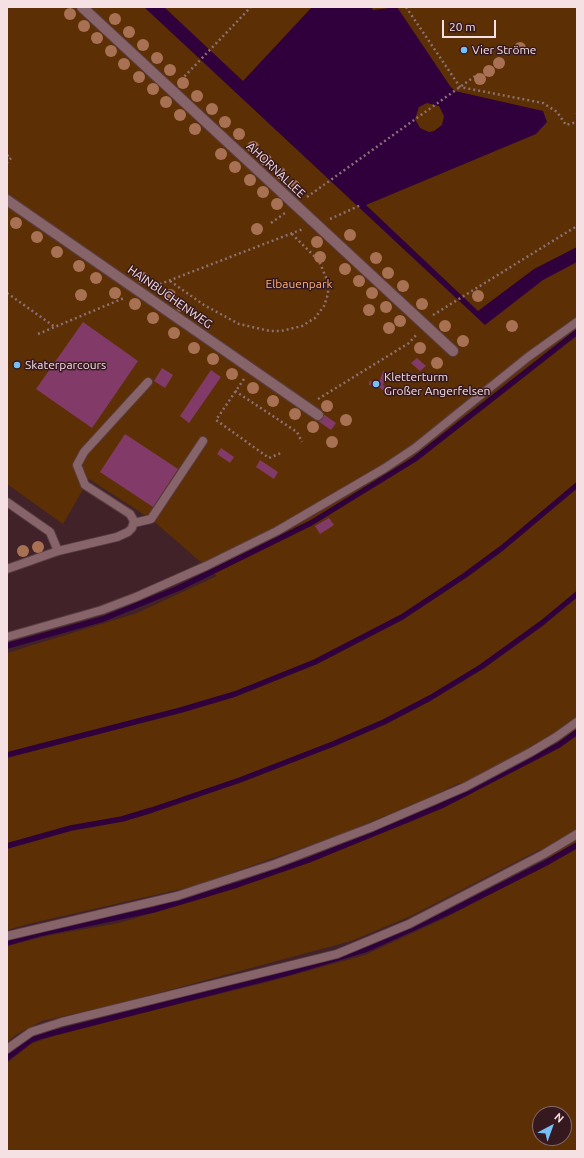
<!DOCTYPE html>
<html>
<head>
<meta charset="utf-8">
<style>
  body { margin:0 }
  #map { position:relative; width:584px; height:1158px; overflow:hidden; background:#412228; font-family:Ubuntu,sans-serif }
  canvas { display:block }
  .frame { position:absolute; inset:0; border:8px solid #f5e0e3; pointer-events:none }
  .north { position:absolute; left:532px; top:1106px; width:40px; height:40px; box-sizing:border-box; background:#36191f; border:1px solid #82696d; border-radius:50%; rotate:41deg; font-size:11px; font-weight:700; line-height:16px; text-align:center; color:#f5e0e3 }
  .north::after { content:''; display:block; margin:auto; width:14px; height:18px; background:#76c0f7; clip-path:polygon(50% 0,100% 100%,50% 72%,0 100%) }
  .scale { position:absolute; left:442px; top:20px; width:54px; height:18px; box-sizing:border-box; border:2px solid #f5e0e3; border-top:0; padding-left:5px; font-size:12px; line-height:14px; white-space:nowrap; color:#f5e0e3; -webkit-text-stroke:3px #36191f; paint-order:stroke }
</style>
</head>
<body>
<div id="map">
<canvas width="584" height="1158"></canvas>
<div class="frame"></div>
<div class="north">N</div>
<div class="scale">20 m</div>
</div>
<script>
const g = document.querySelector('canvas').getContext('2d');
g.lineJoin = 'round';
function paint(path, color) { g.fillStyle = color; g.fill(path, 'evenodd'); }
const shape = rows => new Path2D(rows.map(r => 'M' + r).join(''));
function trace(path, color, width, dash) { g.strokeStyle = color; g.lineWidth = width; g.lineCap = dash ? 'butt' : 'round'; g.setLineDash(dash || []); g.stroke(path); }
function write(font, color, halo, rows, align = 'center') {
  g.font = font + ' Ubuntu,sans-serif'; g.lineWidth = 3; g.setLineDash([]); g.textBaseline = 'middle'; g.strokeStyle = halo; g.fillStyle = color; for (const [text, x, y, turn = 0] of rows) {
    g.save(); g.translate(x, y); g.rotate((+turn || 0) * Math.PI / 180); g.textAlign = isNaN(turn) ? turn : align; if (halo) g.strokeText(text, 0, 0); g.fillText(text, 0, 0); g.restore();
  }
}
paint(shape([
  [7,7,577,7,577,843,550,859,539,850,411,916,351,941,110,1006,42,1021,17,1034,7,1042,7,946,51,935,119,923,204,898,349,846,413,821,472,793,459,783,433,796,339,835,194,886,28,924,7,930,7,653,137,613,217,576,151,519,89,479,63,524,7,484],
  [577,849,577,1151,7,1151,7,1063,31,1044,61,1033,268,982,365,955,441,920],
  [540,1114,564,1114,564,1138,540,1138]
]), '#5c3004');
paint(shape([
  [144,7,164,7,243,81,312,7,371,7,373,10,397,7,450,86,455,91,543,111,547,122,536,134,366,205,478,311,534,269,577,247,577,262,543,280,485,325],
  [427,103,439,106,444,116,442,125,434,131,429,132,420,128,415,119,419,107]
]), '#30003d');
trace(shape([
  [7,646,103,619,179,588,311,523,415,459,577,332],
  [7,755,181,710,235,694,315,662,402,617,464,576,502,548,577,485],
  [7,846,71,828,122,819,152,810,240,780,333,744,384,722,430,698,481,667,542,623,577,594],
  [7,943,38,934,153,910,237,885,309,860,441,806,559,745,577,732],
  [7,1058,31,1040,42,1036,291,972,367,949,449,912,546,863,577,845]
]), '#30003d', 5.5);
paint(shape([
  [83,322,138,361,92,428,36,389],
  [417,358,426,366,420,371,411,363],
  [162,368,173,375,165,388,154,381],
  [211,370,221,377,189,423,180,416],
  [383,371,387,373,383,385,391,392,388,395,379,387,369,385,369,381,379,383],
  [323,414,336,423,331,430,318,421],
  [125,434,178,469,153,507,100,472],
  [221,448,234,457,230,463,217,454],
  [260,460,278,472,274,479,256,467],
  [329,518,334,525,320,534,315,526]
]), '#823b69');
const service = shape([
  [7,502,50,532,58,551],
  [134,523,151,519,203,441],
  [7,569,58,551,117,537,128,532,132,528,134,521,130,514,85,485,77,465,84,452,148,382],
  [7,637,102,610,136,597,206,566,277,531,385,468,415,448,528,357,577,322],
  [7,936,177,896,275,864,372,827,465,787,531,752,556,737,577,722],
  [7,1049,31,1032,62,1022,337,954,409,924,544,854,577,834]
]);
const pedestrian = shape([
  [82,7,453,351],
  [7,200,318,415]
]);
trace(service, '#583e43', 10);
trace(pedestrian, '#583e43', 12);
trace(shape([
  [406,7,460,87,543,103,557,112,566,125,577,122],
  [181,80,251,7],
  [577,113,577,114],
  [7,155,11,158,7,163],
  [307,197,478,74],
  [330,219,361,205],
  [271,223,285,213],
  [170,281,204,305,239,324,270,331,281,331,302,326,315,318,324,306,328,294,328,282,319,261,292,234],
  [155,286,303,229],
  [7,293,55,327],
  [433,315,577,226],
  [38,334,124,298],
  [244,379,216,420,269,458,281,453],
  [235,391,297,432,302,442],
  [318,399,409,343,417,334]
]), '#8b7074', 2.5, [2, 3]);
trace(service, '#876469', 8);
trace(pedestrian, '#876469', 10);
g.fillStyle = '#a87153';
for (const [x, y] of [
  [70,14],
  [115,19],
  [84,26],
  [129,32],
  [97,38],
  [143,45],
  [520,48],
  [111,51],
  [157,58],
  [499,63],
  [124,64],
  [170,70],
  [489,71],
  [139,77],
  [480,79],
  [183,83],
  [153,89],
  [197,96],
  [166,102],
  [212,109],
  [180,115],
  [225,122],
  [195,129],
  [239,134],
  [253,147],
  [221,154],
  [266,160],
  [235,167],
  [280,173],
  [250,180],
  [294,186],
  [263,192],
  [277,204],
  [16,223],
  [257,229],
  [350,235],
  [37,237],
  [317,242],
  [57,252],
  [320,257],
  [376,258],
  [79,266],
  [345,269],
  [388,273],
  [96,278],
  [143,278],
  [359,281],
  [403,286],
  [115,293],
  [372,293],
  [81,295],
  [170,295],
  [478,296],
  [135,304],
  [422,304],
  [182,306],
  [386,307],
  [369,310],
  [153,318],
  [400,321],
  [445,326],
  [512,326],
  [389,328],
  [174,333],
  [463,341],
  [194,348],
  [420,348],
  [213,359],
  [437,363],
  [232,374],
  [253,388],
  [273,401],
  [327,406],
  [295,414],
  [346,420],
  [313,427],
  [332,442],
  [38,547],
  [23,551]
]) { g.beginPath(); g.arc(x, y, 6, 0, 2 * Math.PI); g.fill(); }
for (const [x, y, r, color] of [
  [464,50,4,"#76c0f7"],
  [17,365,4,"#76c0f7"],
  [376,384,4,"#76c0f7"]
]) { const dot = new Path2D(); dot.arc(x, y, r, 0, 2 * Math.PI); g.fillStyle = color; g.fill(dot); trace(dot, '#36191f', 1.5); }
write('12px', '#f5e0e3', '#36191f', [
  ["Vier Ströme",472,50],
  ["Skaterparcours",25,365],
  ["Kletterturm",384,377],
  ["Großer Angerfelsen",384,391]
], 'left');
write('12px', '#f5e0e3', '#36191f', [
  ["AHORNALLEE",276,170,43],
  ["HAINBUCHENWEG",170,297,35]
]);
write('12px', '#fcb177', '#36191f', [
  ["Elbauenpark",299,284]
]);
</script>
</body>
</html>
